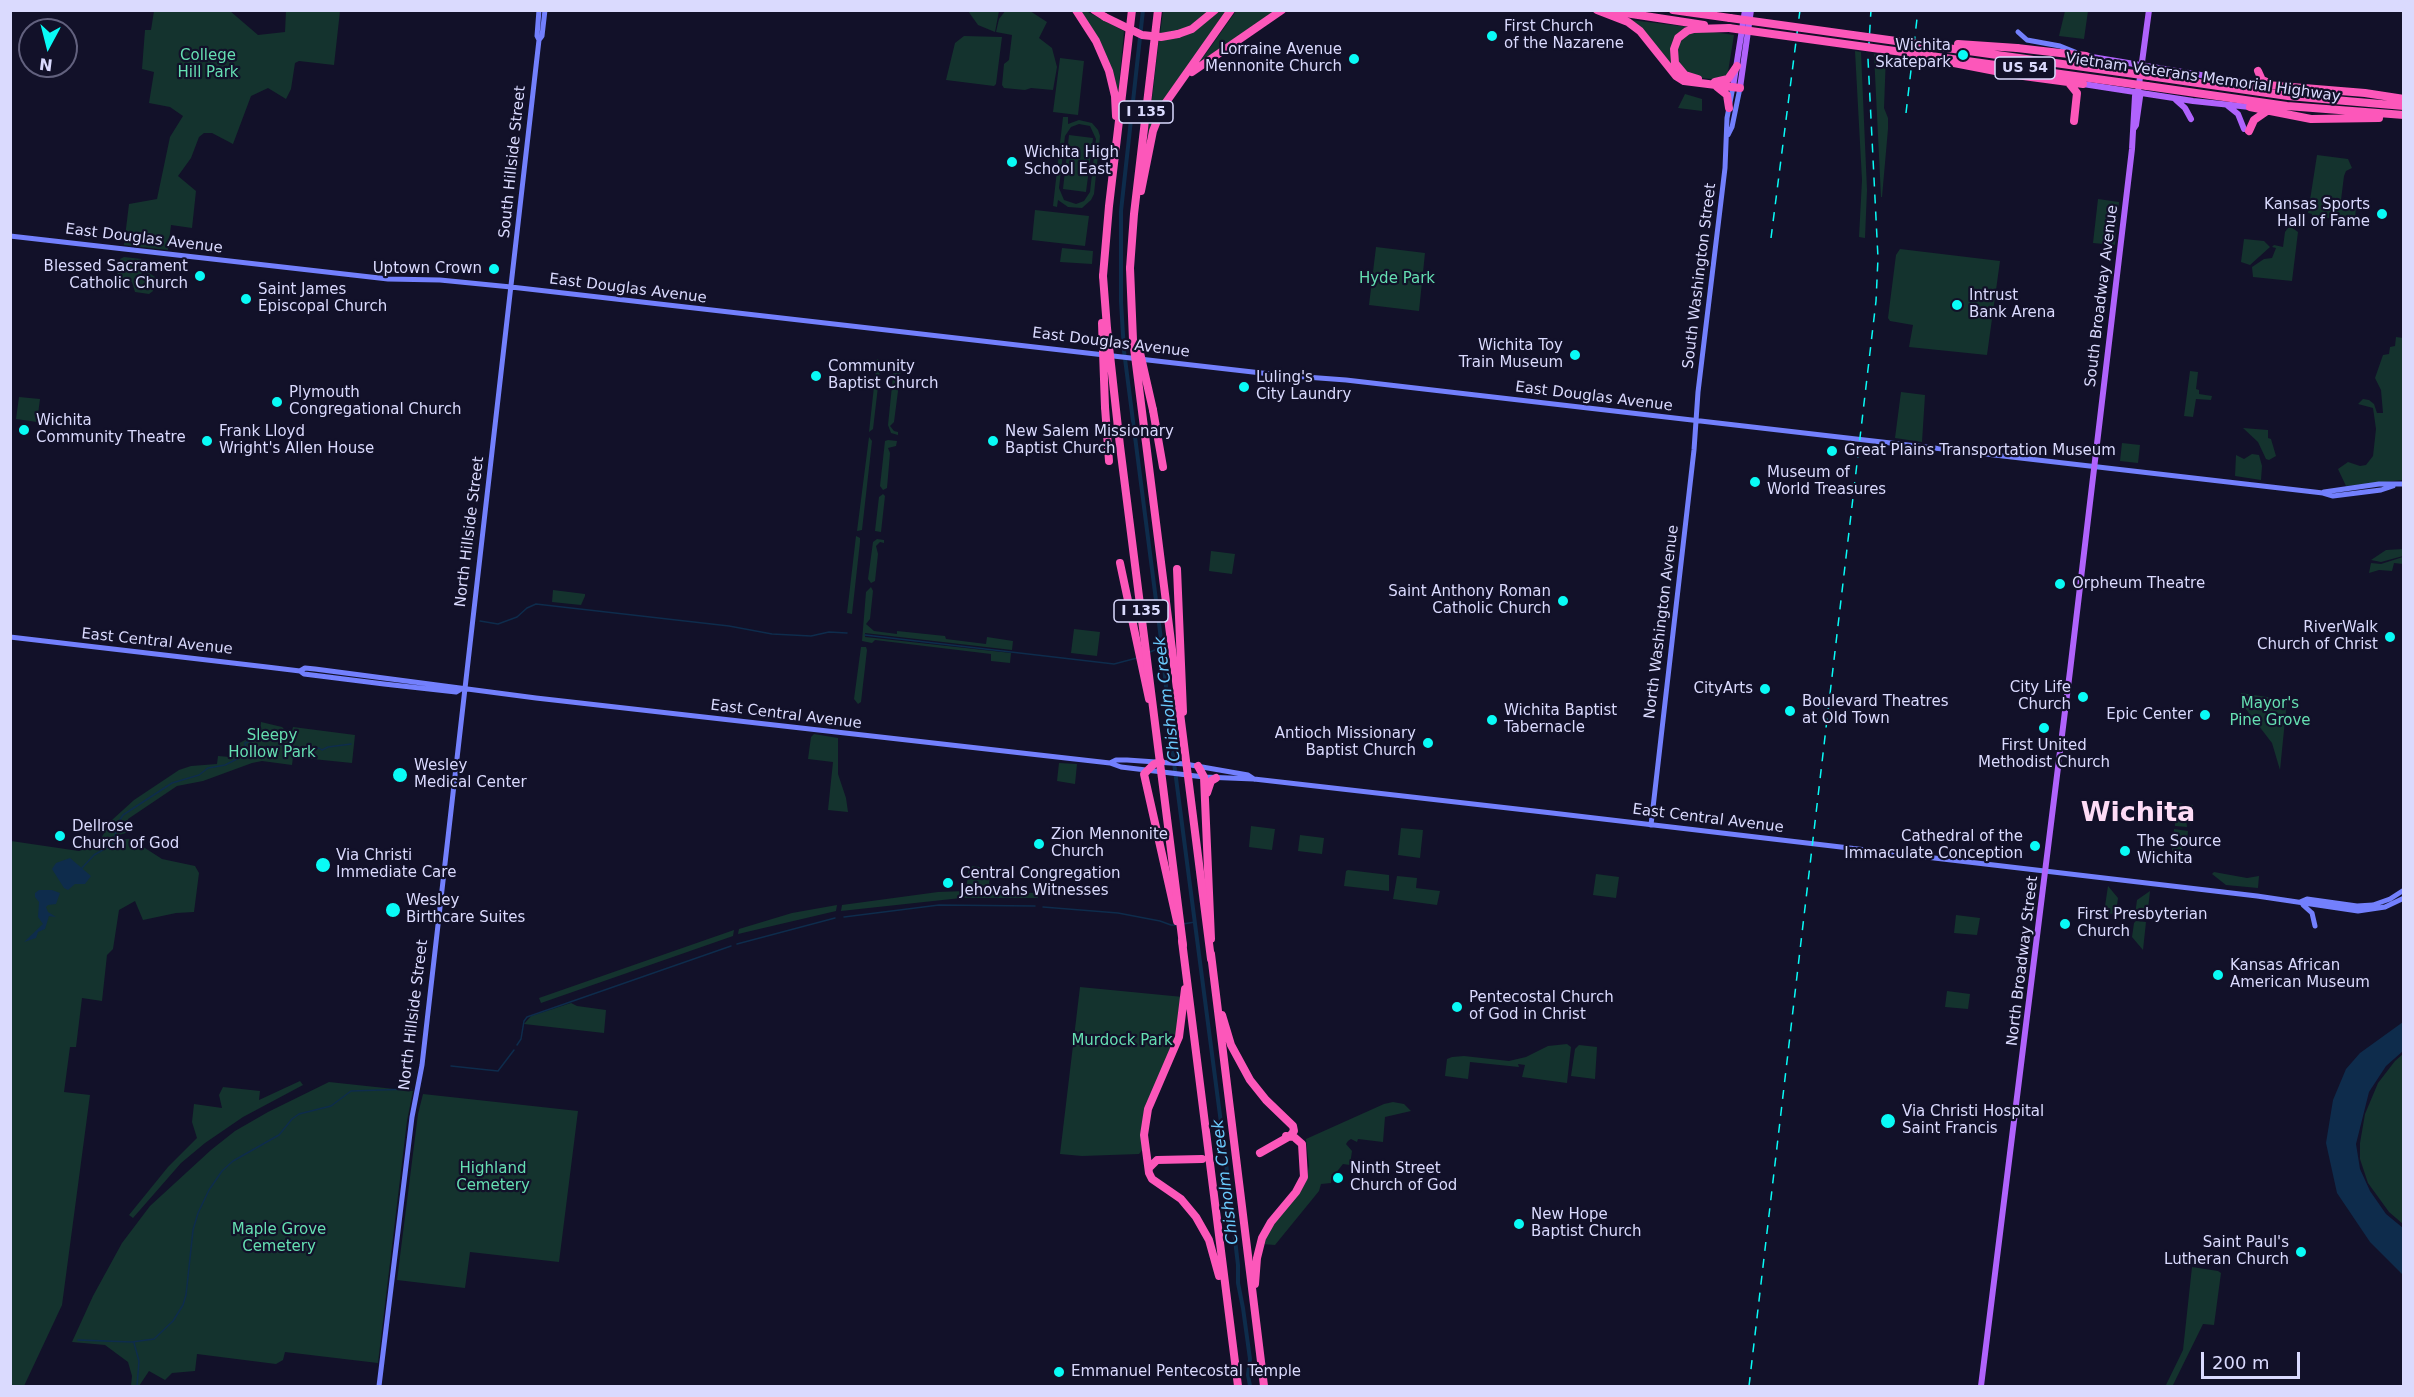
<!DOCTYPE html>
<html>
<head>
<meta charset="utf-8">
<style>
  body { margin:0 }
  #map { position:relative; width:2414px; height:1397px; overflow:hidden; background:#121129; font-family:"DejaVu Sans",sans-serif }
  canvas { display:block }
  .frame { position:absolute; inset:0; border:12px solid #dadafe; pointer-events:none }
  .north { position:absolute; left:18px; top:18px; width:60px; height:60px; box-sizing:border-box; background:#121129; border:2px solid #62617e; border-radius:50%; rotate:187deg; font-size:16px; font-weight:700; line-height:24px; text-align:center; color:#dadafe }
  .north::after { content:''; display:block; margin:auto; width:21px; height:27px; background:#09fbf6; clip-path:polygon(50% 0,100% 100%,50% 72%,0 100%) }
  .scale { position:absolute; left:2201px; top:1352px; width:99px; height:27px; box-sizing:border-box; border:3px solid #dadafe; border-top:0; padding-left:8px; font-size:18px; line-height:21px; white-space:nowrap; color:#dadafe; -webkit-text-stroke:4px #121129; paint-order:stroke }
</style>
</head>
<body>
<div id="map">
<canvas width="2414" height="1397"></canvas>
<div class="frame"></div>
<div class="north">N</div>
<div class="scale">200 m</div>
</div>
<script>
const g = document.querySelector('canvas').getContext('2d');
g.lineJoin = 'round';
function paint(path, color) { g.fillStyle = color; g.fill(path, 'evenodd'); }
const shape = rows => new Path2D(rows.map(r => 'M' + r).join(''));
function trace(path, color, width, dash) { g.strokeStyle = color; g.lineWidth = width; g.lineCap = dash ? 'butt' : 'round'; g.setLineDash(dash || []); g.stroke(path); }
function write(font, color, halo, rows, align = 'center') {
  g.font = font + ' "DejaVu Sans",sans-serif'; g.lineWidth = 4.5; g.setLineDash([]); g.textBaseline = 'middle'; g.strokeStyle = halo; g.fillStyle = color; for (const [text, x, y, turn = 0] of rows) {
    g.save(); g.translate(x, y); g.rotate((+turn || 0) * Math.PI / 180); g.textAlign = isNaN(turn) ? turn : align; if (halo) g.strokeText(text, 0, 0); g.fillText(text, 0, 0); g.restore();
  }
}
paint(shape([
  [1006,10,1030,11,1047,22,1039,38,1052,48,1057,67,1053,90,1031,88,1025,90,1004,88,1002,85,1004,64,1009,60,1012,35,996,32,999,19],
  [154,11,230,11,258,35,285,32,286,11,340,11,334,65,299,61,295,63,291,89,286,99,268,88,251,96,233,144,212,133,204,133,199,137,191,158,178,176,196,191,192,228,171,225,168,250,124,245,129,204,157,199,170,137,183,116,170,107,149,103,154,72,142,69,145,30,151,30],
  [968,11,999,11,995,32,978,25],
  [1079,11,1086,11,1124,31,1118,94],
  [1163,11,1213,11,1190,28,1160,34],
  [1220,11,1229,11,1167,95,1148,133,1159,39,1191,33],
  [1236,11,1280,11,1198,63,1207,52],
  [2065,11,2088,11,2084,39,2059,36],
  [1631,20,1689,27,1674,45,1684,79],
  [1700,30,1734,35,1727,78,1721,80,1692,77,1684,72,1675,55,1681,37,1688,32],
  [964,36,1002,37,996,84,994,86,946,80,955,43],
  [1855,51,1861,52,1867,190,1865,238,1859,237,1862,180],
  [1874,54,1886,55,1884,108,1888,118,1888,129,1882,197,1881,197],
  [1060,58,1084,61,1078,115,1053,112],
  [1685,94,1702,99,1702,111,1678,108],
  [1063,117,1068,117,1068,124,1079,120,1092,123,1098,130,1100,136,1094,194,1091,200,1082,208,1068,207,1058,200,1057,207,1053,206],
  [1079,124,1090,126,1096,139,1090,192,1084,201,1076,204,1064,200,1059,188,1065,136,1071,127],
  [1069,135,1093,138,1086,192,1063,189],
  [2317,155,2348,159,2352,168,2346,171,2344,176,2341,200,2344,207,2356,203,2355,223,2318,216,2312,219,2312,214,2308,213],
  [2098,199,2119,202,2115,245,2093,243],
  [1035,210,1089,216,1085,246,1032,240],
  [2291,227,2298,232,2292,281,2253,277,2252,267,2264,259,2272,258,2276,248,2272,247,2274,245,2283,247,2285,232,2288,228],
  [2244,239,2264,241,2270,247,2250,265,2241,262],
  [1376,247,1425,253,1419,311,1369,305],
  [1062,248,1093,251,1092,264,1060,262],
  [1900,249,2000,261,1987,355,1909,347,1913,325,1890,321,1888,318,1896,255],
  [124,257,141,259,143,267,141,275,149,273,155,277,153,291,149,294,135,292,132,282,117,278,120,259],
  [2396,337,2403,338,2403,480,2346,486,2338,469,2348,462,2360,466,2366,465,2373,456,2376,429,2373,408,2358,404,2363,399,2369,400,2374,404,2377,413,2383,413,2381,390,2375,378,2383,355,2389,354,2390,347,2395,346],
  [877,359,881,361,873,429,869,432],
  [897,362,901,368,894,422,890,426,894,431,898,432,898,435,891,433,888,425,894,366],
  [2190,371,2198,372,2196,389,2199,390,2199,394,2212,396,2211,400,2196,399,2193,417,2184,416],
  [1901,392,1925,395,1922,442,1895,438],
  [19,397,40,399,37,422,16,419],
  [2243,428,2268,430,2268,438,2271,439,2276,456,2269,460,2266,459,2258,442],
  [869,437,872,441,862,530,857,531],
  [888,440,897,441,896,446,888,448,890,453,887,488,883,490,880,486,885,441],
  [2122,443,2140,445,2138,463,2120,461],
  [2252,454,2259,455,2262,466,2261,480,2235,476,2236,455,2244,459],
  [883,494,885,496,881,532,875,531,879,497],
  [856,536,860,538,860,542,852,614,847,613],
  [877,539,884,540,884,543,880,542,876,546,878,554,875,581,871,583,868,579,873,542],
  [2403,549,2403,556,2381,562,2371,560,2386,550],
  [1211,551,1235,554,1232,574,1209,571],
  [2403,557,2403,564,2394,563,2392,571,2379,570,2369,573,2371,563,2381,564],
  [871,587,873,591,870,619,866,624,874,631,897,634,897,631,945,636,946,639,986,644,987,637,1013,641,1012,650,865,633,865,637,1011,653,1010,663,991,661,991,654,875,640,872,643,862,641,866,592],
  [553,590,585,594,585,596,581,605,552,602],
  [1074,629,1100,632,1097,656,1071,653],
  [861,647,866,647,867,650,861,702,858,704,854,699],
  [2241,693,2287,700,2280,770,2272,743,2245,708],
  [261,722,282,727,287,732,292,731,293,727,355,735,352,763,293,757,292,765,262,761,252,763,203,781,177,786,128,819,126,833,100,840,112,820,134,800,179,770,191,766,217,764,218,756,230,757,232,747,260,732],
  [814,734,838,738,838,774,846,798,848,812,828,810,833,762,808,759,811,737],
  [1059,763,1077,764,1075,784,1057,781],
  [2177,803,2193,805,2191,825,2190,820,2186,819,2187,827,2175,826,2175,820,2180,815],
  [1251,826,1275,829,1272,850,1249,847],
  [1401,828,1423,830,1420,858,1398,855],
  [2174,829,2188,831,2187,841,2180,852,2172,851],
  [1300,835,1324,838,1322,854,1298,851],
  [117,839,131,839,162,859,195,866,199,873,194,912,176,913,143,920,135,901,119,910,113,949,107,955,102,1001,82,998,76,1047,70,1047,64,1092,90,1095,62,1305,24,1386,11,1386,11,841,79,851],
  [969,866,991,868,988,892,1038,893,1038,898,961,898,841,911,842,905,938,892,966,891],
  [1348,870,1389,875,1389,891,1344,886,1346,871],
  [2214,872,2247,878,2259,876,2258,888,2226,885,2212,874],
  [1596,874,1619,877,1616,898,1593,895],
  [1397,876,1417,878,1416,888,1440,891,1437,905,1393,899],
  [2108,886,2118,898,2116,913,2114,914,2104,913],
  [2150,891,2147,918,2137,917,2135,915,2137,900],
  [837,905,836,911,738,934,739,929,792,913],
  [1956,915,1980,918,1977,935,1954,933],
  [2136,921,2146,922,2143,950,2132,937,2134,923],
  [734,930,733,936,541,1003,539,998],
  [1080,987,1183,997,1178,1035,1144,1112,1142,1129,1143,1149,1139,1154,1082,1156,1060,1154],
  [1947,991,1970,994,1968,1009,1945,1007],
  [571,1003,577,1006,606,1010,604,1033,524,1024,531,1016],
  [1567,1044,1571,1047,1567,1083,1522,1077,1525,1065,1518,1064,1519,1067,1470,1062,1468,1079,1445,1076,1447,1059,1452,1057,1464,1056,1509,1061,1526,1057,1548,1046],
  [1579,1045,1597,1047,1595,1079,1571,1076,1575,1049],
  [2403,1054,2403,1224,2389,1212,2368,1183,2360,1159,2360,1143,2365,1114,2378,1083,2395,1061],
  [300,1081,303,1085,243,1117,205,1143,181,1163,133,1218,129,1215,168,1167,197,1138,192,1122,194,1104,222,1108,219,1095,223,1087,260,1091,259,1100],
  [329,1082,413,1091,407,1121,378,1363,285,1352,283,1360,276,1364,197,1354,195,1371,172,1373,165,1380,149,1371,139,1386,131,1386,132,1376,128,1362,105,1345,72,1342,93,1296,122,1243,150,1206,211,1150,235,1131,268,1112],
  [423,1094,578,1111,559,1262,470,1252,465,1288,397,1280,418,1114],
  [1393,1102,1404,1104,1411,1111,1385,1117,1383,1142,1358,1139,1357,1142,1351,1139,1348,1141,1346,1144,1352,1151,1350,1165,1343,1164,1335,1174,1332,1174,1331,1183,1321,1184,1319,1191,1275,1245,1262,1244,1267,1231,1306,1180,1309,1166,1306,1139,1384,1104],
  [2192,1267,2218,1271,2221,1273,2214,1325,2203,1324,2173,1385,2166,1385,2183,1350]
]), '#14332e');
paint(shape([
  [70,858,91,876,85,884,75,884,68,890,64,888,52,869,56,863],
  [39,890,52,890,60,893,56,904,48,905,46,907,48,912,56,917,49,916,45,929,38,932,36,938,24,942,43,924,38,917,39,902,35,897,35,893],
  [2403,1022,2403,1051,2386,1066,2369,1092,2356,1144,2360,1169,2370,1191,2386,1214,2403,1228,2403,1275,2370,1242,2337,1193,2326,1143,2333,1100,2346,1069,2360,1053]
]), '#0e2c4c');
trace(shape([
  [480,621,498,624,517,617,527,608,536,604,729,626,772,634,811,636,829,632,847,633],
  [865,635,1114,664,1137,658],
  [1150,652,1162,647],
  [82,868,94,855,113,844,118,823,123,815,172,783,199,775,208,768,225,765,237,759,246,750,245,743,258,738,262,733,271,734,283,746,291,750,319,748,322,750,328,747,351,744],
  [1043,907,1118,913,1160,921,1171,925,1178,925],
  [844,917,939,905,1035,906],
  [1183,924,1195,922],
  [737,944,835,918],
  [517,1045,521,1039,524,1021,527,1017,731,946],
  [451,1066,498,1071,514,1050],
  [78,1340,132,1342,154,1339,173,1321,183,1305,186,1295,193,1230,198,1213,209,1190,222,1171,233,1161,279,1135,292,1119,299,1114,331,1106,351,1091,411,1089],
  [134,1343,139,1361,137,1386]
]), '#0e2c4c', 1.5);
trace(shape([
  [1143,10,1121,211,1121,302,1124,351,1162,647,1173,755,1224,1146,1238,1265,1238,1283,1243,1308,1250,1359,1248,1375,1250,1386]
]), '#0e2c4c', 4);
trace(shape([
  [2018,32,2027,40,2060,46,2075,52],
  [539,40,542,36,545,10],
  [1728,135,1732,127,1740,88],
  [10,236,388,279,440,280,511,287,1279,375,1346,380,2323,493,2333,496,2381,490,2393,486],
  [2324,492,2379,484,2404,484],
  [10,637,267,667,300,671,304,674,384,684,456,692,461,689],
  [300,671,305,668,315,669,536,698,1110,763,1121,767,1204,777,1254,779,1552,813,2257,896,2358,911,2385,907,2404,898],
  [1110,763,1116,760,1127,760,1185,764,1248,775,1254,779],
  [1651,825,1694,450,1698,392,1725,168,1727,118,1733,87],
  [2300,902,2307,899,2357,906,2373,905,2390,899,2404,890],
  [2303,905,2312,913,2315,926],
  [379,1386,412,1117,422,1065,539,40,537,36,539,10]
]), '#7380fd', 5);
trace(shape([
  [2086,56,2255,84],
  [2083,84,2193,101,2250,107],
  [1733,87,1745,10],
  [1740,88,1751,10],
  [2176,100,2185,108,2191,119],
  [2228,106,2238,114,2244,129],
  [2134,128,2136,125,2140,97,2138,92,2149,10],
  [1981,1386,2070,671,2132,149,2135,96,2138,92]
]), '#b063fc', 6);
trace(shape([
  [1076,10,1096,41,1109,71,1115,96,1116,116],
  [1094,10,1105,17],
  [1597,10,1628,22,1640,31,1676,76,1684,81,1740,88],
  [1673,10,1730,18],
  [1612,11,1704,25],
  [1178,34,1192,29,1215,10],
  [2017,48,2086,56],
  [2258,71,2262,80,2269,83],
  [1192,72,1282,10],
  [2016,75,2083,84],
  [2149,76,2288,96,2404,106],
  [1698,79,1685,75,1675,63,1674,49,1678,38,1687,31,1694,29,1729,28],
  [1715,82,1728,79,1737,66],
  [2069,83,2077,93,2074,121],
  [2255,84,2365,93,2404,99],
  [2147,86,2287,106,2404,115],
  [1717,87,1727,95,1729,108],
  [2250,107,2311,119,2379,118],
  [2249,131,2254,120,2267,111],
  [1141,191,1153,131,1162,108,1231,10],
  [1130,268,1134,214,1158,10],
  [1103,276,1109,206,1132,10],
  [1105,407,1109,461],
  [1153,410,1163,467],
  [1120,563,1149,699],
  [1177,569,1183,712],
  [1161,762,1154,764,1144,774,1177,921],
  [1198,766,1204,777,1211,939],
  [1207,793,1211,781,1216,778],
  [1182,941,1238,1386],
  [1211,954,1264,1386],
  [1185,989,1179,1037,1148,1109,1144,1135,1149,1173,1152,1179,1181,1199,1196,1217,1209,1240,1219,1276],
  [1222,1015,1231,1045,1250,1080,1266,1100,1293,1126,1294,1131,1290,1136,1260,1153],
  [1149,1168,1157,1160,1202,1159],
  [1255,1284,1257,1258,1262,1238,1271,1222,1296,1192,1304,1177,1302,1144,1294,1137,1286,1136]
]), '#fc57ba', 8);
trace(shape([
  [1906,113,1918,10],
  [1771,238,1800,10],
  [1749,1386,1876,301,1878,258,1868,59,1871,10]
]), '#09fbf6', 1.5, [9, 8]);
trace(shape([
  [1105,17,1142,35,1161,37,1178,34],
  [1730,18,2149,76],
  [1729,28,2147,86],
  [1958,44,2017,48],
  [1954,63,2016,75],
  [1130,268,1133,340,1211,959],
  [1103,276,1107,328,1120,446,1183,945],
  [1102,323,1105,407],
  [1138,344,1153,410]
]), '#fc57ba', 8);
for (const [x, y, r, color] of [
  [1492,36,6,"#09fbf6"],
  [1963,55,6,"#09fbf6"],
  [1354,59,6,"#09fbf6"],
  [1012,162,6,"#09fbf6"],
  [2382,214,6,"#09fbf6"],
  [494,269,6,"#09fbf6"],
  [200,276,6,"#09fbf6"],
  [246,299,6,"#09fbf6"],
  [1957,305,6,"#09fbf6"],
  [1575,355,6,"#09fbf6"],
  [816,376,6,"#09fbf6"],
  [1244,387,6,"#09fbf6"],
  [277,402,6,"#09fbf6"],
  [24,430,6,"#09fbf6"],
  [207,441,6,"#09fbf6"],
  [993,441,6,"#09fbf6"],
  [1832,451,6,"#09fbf6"],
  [1755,482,6,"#09fbf6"],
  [2060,584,6,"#09fbf6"],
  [1563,601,6,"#09fbf6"],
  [2390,637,6,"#09fbf6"],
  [1765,689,6,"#09fbf6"],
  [2083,697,6,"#09fbf6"],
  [1790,711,6,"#09fbf6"],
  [2205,715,6,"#09fbf6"],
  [1492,720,6,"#09fbf6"],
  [2044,728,6,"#09fbf6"],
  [1428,743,6,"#09fbf6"],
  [400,775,8,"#09fbf6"],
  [60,836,6,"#09fbf6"],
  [1039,844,6,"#09fbf6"],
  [2035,846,6,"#09fbf6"],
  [2125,851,6,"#09fbf6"],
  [323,865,8,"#09fbf6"],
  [948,883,6,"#09fbf6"],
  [393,910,8,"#09fbf6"],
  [2065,924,6,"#09fbf6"],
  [2218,975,6,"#09fbf6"],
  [1457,1007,6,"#09fbf6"],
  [1888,1121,8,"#09fbf6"],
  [1338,1178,6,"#09fbf6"],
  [1519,1224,6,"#09fbf6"],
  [2301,1252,6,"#09fbf6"],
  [1059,1372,6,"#09fbf6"]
]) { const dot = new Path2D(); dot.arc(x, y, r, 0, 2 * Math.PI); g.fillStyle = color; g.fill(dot); trace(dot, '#121129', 2); }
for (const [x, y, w] of [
  [2025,68,60],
  [1146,112,54],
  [1141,611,54]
]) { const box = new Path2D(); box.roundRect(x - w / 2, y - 11, w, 22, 4.5); g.fillStyle = '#121129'; g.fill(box); trace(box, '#dadafe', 1.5); }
write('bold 14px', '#dadafe', null, [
  ["US 54",2025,68],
  ["I 135",1146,112],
  ["I 135",1141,611]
]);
write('15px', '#dadafe', '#121129', [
  ["First Church",1504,27],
  ["of the Nazarene",1504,44],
  ["Wichita",1951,46,"right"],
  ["Skatepark",1951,63,"right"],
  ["Lorraine Avenue",1342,50,"right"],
  ["Mennonite Church",1342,67,"right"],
  ["Wichita High",1024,153],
  ["School East",1024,170],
  ["Kansas Sports",2370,205,"right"],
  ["Hall of Fame",2370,222,"right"],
  ["Blessed Sacrament",188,267,"right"],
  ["Catholic Church",188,284,"right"],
  ["Uptown Crown",482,269,"right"],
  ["Saint James",258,290],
  ["Episcopal Church",258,307],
  ["Intrust",1969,296],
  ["Bank Arena",1969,313],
  ["Wichita Toy",1563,346,"right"],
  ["Train Museum",1563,363,"right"],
  ["Community",828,367],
  ["Baptist Church",828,384],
  ["Luling's",1256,378],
  ["City Laundry",1256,395],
  ["Plymouth",289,393],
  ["Congregational Church",289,410],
  ["Wichita",36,421],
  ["Community Theatre",36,438],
  ["Frank Lloyd",219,432],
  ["Wright's Allen House",219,449],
  ["New Salem Missionary",1005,432],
  ["Baptist Church",1005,449],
  ["Great Plains Transportation Museum",1844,451],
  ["Museum of",1767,473],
  ["World Treasures",1767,490],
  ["Orpheum Theatre",2072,584],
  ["Saint Anthony Roman",1551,592,"right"],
  ["Catholic Church",1551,609,"right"],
  ["RiverWalk",2378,628,"right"],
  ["Church of Christ",2378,645,"right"],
  ["City Life",2071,688,"right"],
  ["Church",2071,705,"right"],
  ["CityArts",1753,689,"right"],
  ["Boulevard Theatres",1802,702],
  ["at Old Town",1802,719],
  ["Wichita Baptist",1504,711],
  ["Tabernacle",1504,728],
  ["Epic Center",2193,715,"right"],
  ["Antioch Missionary",1416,734,"right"],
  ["Baptist Church",1416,751,"right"],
  ["First United",2044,746,"center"],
  ["Methodist Church",2044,763,"center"],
  ["Wesley",414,766],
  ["Medical Center",414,783],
  ["Dellrose",72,827],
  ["Church of God",72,844],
  ["Zion Mennonite",1051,835],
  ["Church",1051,852],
  ["Cathedral of the",2023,837,"right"],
  ["Immaculate Conception",2023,854,"right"],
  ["The Source",2137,842],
  ["Wichita",2137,859],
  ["Via Christi",336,856],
  ["Immediate Care",336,873],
  ["Central Congregation",960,874],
  ["Jehovahs Witnesses",960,891],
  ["Wesley",406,901],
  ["Birthcare Suites",406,918],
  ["First Presbyterian",2077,915],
  ["Church",2077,932],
  ["Kansas African",2230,966],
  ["American Museum",2230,983],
  ["Pentecostal Church",1469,998],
  ["of God in Christ",1469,1015],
  ["Via Christi Hospital",1902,1112],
  ["Saint Francis",1902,1129],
  ["Ninth Street",1350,1169],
  ["Church of God",1350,1186],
  ["New Hope",1531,1215],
  ["Baptist Church",1531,1232],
  ["Saint Paul's",2289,1243,"right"],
  ["Lutheran Church",2289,1260,"right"],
  ["Emmanuel Pentecostal Temple",1071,1372]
], 'left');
write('15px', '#65dfb2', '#121129', [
  ["College",208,56],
  ["Hill Park",208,73],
  ["Hyde Park",1397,279],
  ["Mayor's",2270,704],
  ["Pine Grove",2270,721],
  ["Sleepy",272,736],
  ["Hollow Park",272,753],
  ["Murdock Park",1122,1041],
  ["Highland",493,1169],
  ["Cemetery",493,1186],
  ["Maple Grove",279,1230],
  ["Cemetery",279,1247]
]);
write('15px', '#dadafe', '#121129', [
  ["Vietnam Veterans Memorial Highway",2203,78,8],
  ["South Hillside Street",513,162,-84],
  ["East Douglas Avenue",144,239,7],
  ["South Washington Street",1700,276,-83],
  ["East Douglas Avenue",628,289,7],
  ["South Broadway Avenue",2102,296,-83],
  ["East Douglas Avenue",1111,343,7],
  ["East Douglas Avenue",1594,397,7],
  ["North Hillside Street",470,532,-83],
  ["North Washington Avenue",1662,622,-83],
  ["East Central Avenue",157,642,6],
  ["East Central Avenue",786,715,7],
  ["East Central Avenue",1708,819,7],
  ["North Broadway Street",2023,961,-83],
  ["North Hillside Street",414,1015,-83]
]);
write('italic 16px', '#6acafd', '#121129', [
  ["Chisholm Creek",1168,699,-97],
  ["Chisholm Creek",1226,1182,-97]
]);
write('bold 27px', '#fedcf6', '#121129', [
  ["Wichita",2138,814]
]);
</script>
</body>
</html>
